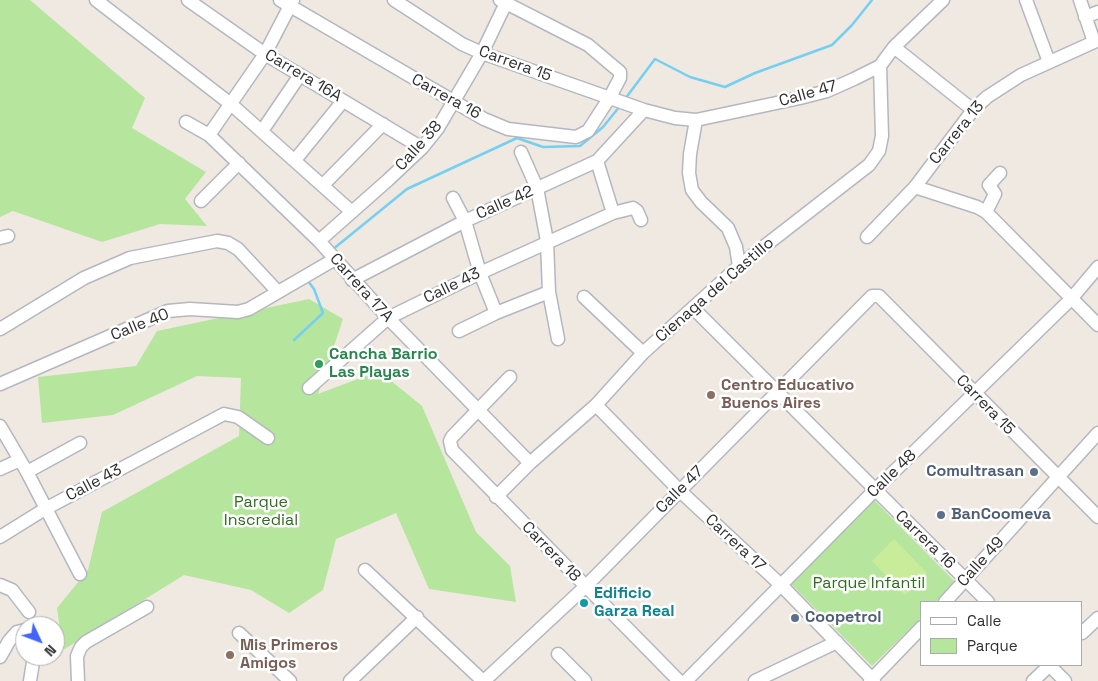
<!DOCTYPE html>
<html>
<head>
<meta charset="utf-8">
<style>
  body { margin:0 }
  #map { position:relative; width:1098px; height:681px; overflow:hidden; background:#efe9e1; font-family:"Space Grotesk",sans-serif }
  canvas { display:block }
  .legend { position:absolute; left:920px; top:601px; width:162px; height:65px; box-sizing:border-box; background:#fff; border:1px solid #ababab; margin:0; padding:6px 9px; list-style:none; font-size:15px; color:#2e2e2e }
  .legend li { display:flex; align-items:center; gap:10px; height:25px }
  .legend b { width:25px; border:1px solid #ababab }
  .north { position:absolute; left:15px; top:616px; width:50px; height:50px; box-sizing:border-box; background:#fff; border:1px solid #ababab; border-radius:50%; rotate:133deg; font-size:14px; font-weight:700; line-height:20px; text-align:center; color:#2e2e2e }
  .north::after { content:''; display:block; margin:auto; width:18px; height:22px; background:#4264fb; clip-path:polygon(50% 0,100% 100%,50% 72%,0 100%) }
</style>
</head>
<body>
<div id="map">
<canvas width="1098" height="681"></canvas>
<ul class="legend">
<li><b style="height:6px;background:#fff"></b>Calle</li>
<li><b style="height:14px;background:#b6e59e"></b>Parque</li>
</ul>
<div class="north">N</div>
</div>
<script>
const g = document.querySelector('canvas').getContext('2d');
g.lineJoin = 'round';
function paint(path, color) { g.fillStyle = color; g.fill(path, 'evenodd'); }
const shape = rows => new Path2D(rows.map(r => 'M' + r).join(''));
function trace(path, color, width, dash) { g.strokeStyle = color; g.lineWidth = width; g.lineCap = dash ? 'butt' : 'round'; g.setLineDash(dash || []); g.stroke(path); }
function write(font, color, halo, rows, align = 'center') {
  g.font = font + ' "Space Grotesk",sans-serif'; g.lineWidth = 5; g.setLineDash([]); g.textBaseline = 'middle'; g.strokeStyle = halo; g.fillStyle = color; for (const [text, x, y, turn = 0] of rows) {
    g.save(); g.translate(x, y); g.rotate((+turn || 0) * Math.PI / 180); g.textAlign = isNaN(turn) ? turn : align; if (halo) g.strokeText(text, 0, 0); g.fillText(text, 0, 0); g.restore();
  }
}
paint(shape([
  [0,0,30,0,145,98,132,128,206,172,185,199,207,226,160,224,102,242,13,211,0,217],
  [309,299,343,319,318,394,379,371,422,406,476,532,510,566,516,602,429,589,396,513,336,539,323,590,289,613,251,590,184,575,63,650,57,608,88,570,102,512,239,436,241,378,197,376,113,415,42,423,38,377,136,366,157,331],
  [874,500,956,583,936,602,922,602,922,617,872,666,790,583]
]), '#b6e59e');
paint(shape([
  [894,539,927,573,905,595,872,561]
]), '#c9ec9a');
trace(shape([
  [625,99,655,59,690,77,725,87,755,73,832,45,852,25,872,0],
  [332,250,407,189,517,138,543,147,580,146,603,127,620,106],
  [294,340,323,313,314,289,308,281]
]), '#75cff0', 2.5);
const minor = shape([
  [96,0,232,105,352,212],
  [188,0,265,54,422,148],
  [280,0,484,119,508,129,576,137,588,131,610,97,620,78,620,72,588,45,500,0],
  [394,0,462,44,482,53,644,110,675,118,696,120,800,98,827,91,854,79,880,66,894,47,943,0],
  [1026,0,1049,62],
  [1085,17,1098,12],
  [894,47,973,110],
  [696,120,690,154,689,173,692,190,701,202,728,228,736,247,739,266],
  [186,122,209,135,319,241,388,318,530,463],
  [262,131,300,75],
  [209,135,265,54,293,0],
  [521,152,537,188,547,241,549,292,558,339],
  [295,160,343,101],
  [597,161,613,213],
  [323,185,383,124],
  [915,187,977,207,986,212,1098,325],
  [453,198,465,221,480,273,496,313],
  [201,201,239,163],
  [986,212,995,194,989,185,1000,173],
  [867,237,915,187,973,110,987,97,1021,75,1094,42,1080,0],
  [0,238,8,236],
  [319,241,388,180,422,148,438,128,482,53,506,3],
  [352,280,465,221,597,161,644,110],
  [584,297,643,353],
  [693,308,988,602],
  [0,329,84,278,130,258,217,241,228,243,238,249,278,292],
  [459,331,496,313,549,292],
  [510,377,452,437,450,441,452,450,679,681],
  [0,384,168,311,190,309,238,312,249,309,335,259],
  [309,388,388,318,480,273,613,213,633,208,637,211,641,220],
  [596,405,679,490,782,586,874,681],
  [0,426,27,472,80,574],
  [0,469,20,460],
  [27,472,80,443],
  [496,497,530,463,596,405,643,353,739,266,869,165,879,151,882,136,880,66],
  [0,537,45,509,224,414,238,417,268,438],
  [365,570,483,681],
  [0,585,12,590,29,612],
  [945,602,1098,433],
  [239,633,290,681],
  [1082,633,1098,618],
  [558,654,585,681],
  [0,657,9,641,17,632,25,630],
  [1049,665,1065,681],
  [30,681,34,656],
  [78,681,77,656,81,647,86,642,147,607],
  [350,681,417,617],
  [484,681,585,587,872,296,879,296,1098,517],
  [686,681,874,491,1071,299,1098,267],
  [755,681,837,642],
  [870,681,922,627],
  [1033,681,1050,665]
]);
trace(minor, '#b4b7c1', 15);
trace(minor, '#fff', 12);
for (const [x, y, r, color] of [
  [319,364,5,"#2e9e5b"],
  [711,395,5,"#8d6e63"],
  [1034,472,5,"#5c6f8a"],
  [941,515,5,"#5c6f8a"],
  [584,603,5,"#0f9aa8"],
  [795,618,5,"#5c6f8a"],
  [230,655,5,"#8d6e63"]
]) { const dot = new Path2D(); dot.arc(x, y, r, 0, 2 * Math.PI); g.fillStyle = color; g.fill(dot); trace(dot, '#fff', 2); }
write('16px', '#2e2e2e', '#fff', [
  ["Carrera 15",515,64,20],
  ["Carrera 16A",303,76,31],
  ["Calle 47",808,94,-16],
  ["Carrera 16",446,97,29],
  ["Carrera 13",957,133,-51],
  ["Calle 38",419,146,-48],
  ["Calle 42",505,203,-24],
  ["Calle 43",452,286,-26],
  ["Carrera 17A",361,288,48],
  ["Cienaga del Castillo",715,290,-41],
  ["Calle 40",140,325,-22],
  ["Carrera 15",985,405,46],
  ["Calle 48",892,474,-44],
  ["Calle 43",94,483,-28],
  ["Calle 47",680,490,-45],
  ["Carrera 16",925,540,44],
  ["Carrera 17",735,543,43],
  ["Carrera 18",551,552,46],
  ["Calle 49",981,562,-48]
]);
write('bold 16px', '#27864d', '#fff', [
  ["Cancha Barrio",329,355],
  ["Las Playas",329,373]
], 'left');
write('bold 16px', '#785e54', '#fff', [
  ["Centro Educativo",721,386],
  ["Buenos Aires",721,404],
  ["Mis Primeros",240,646],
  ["Amigos",240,664]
], 'left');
write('bold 16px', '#4e5e75', '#fff', [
  ["Comultrasan",1024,472,"right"],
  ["BanCoomeva",951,515],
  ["Coopetrol",805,618]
], 'left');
write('16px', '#2c6e1b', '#fff', [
  ["Parque",261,503],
  ["Inscredial",261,521],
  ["Parque Infantil",869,584]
]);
write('bold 16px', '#0d838f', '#fff', [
  ["Edificio",594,594],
  ["Garza Real",594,612]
], 'left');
</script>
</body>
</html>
